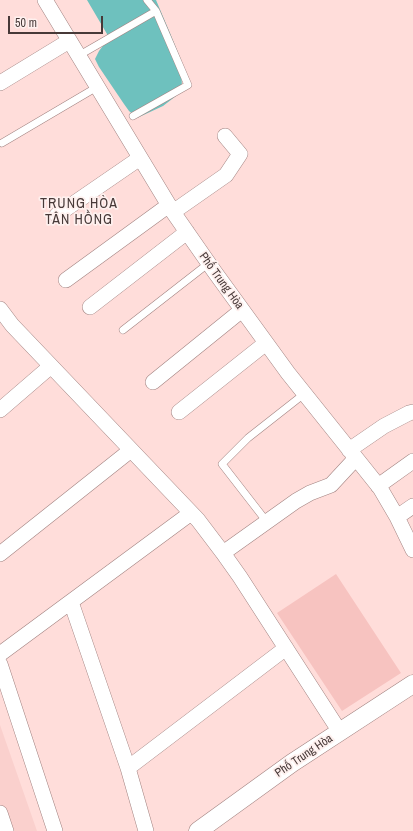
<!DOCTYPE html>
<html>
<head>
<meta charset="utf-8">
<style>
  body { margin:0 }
  #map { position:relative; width:413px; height:831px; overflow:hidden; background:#ffddda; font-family:"Archivo Narrow",sans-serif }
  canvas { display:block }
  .scale { position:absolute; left:8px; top:16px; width:95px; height:18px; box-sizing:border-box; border:2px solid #473938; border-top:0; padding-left:5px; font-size:12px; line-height:14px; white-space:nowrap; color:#473938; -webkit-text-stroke:3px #fef0ee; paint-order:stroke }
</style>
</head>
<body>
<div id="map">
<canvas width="413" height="831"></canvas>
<div class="scale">50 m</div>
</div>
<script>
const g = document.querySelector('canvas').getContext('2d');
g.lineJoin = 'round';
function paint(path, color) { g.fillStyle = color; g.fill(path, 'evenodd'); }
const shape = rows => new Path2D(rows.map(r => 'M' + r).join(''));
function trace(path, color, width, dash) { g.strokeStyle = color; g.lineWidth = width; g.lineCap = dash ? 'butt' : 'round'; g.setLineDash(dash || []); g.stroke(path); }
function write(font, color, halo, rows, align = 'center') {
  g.font = font + ' "Archivo Narrow",sans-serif'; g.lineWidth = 3.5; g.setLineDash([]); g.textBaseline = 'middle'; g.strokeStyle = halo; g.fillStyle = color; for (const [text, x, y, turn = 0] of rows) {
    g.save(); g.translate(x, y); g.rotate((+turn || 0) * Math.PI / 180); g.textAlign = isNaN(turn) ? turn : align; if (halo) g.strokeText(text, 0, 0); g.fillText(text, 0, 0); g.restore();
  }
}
paint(shape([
  [0,725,37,831,0,831]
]), '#fad0cd');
paint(shape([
  [336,574,401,673,342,711,277,613]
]), '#f7c3c0');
paint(shape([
  [87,0,156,0,170,33,181,60,182,89,176,96,163,106,137,118,129,111,124,104,99,67,95,59,99,51,105,43,107,34]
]), '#6ec1be');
const service = shape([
  [78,56,156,11,147,0],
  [133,116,188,85,156,11],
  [2,143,97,87],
  [123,330,209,263],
  [267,522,222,464,248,438,304,394]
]);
const minor = shape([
  [45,0,173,212,214,271,288,373,380,488,397,517,413,550],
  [0,83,69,41],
  [173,212,226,175,240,154,225,136],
  [57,215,140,158],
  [66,280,169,205],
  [90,307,187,232],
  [0,309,12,325,198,520,223,553,240,577,340,732],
  [153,382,242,310],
  [0,410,51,366],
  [179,412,266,343],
  [349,450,384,426,409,413,413,412],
  [378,486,413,461],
  [397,517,413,506],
  [223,553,296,501,310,493,331,485,356,458],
  [0,554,131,450],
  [71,602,128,768,146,831],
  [0,654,191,513],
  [0,664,55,831],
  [128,768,286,648],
  [0,813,6,831]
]);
const tertiary = shape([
  [198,831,292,763,413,684]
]);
trace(service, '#a28381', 8);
trace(minor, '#a28381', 16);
trace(tertiary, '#a28381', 19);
trace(service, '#fff', 7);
trace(minor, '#fff', 15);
trace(tertiary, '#fff', 18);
write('12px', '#473938', '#fef0ee', [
  ["Phố Trung Hòa",221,281,54],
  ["Phố Trung Hòa",304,756,-34]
]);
g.letterSpacing = '1px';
write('14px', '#473938', '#fef0ee', [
  ["TRUNG HÒA",79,204],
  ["TÂN HỒNG",79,220]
]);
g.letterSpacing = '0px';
</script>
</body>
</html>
